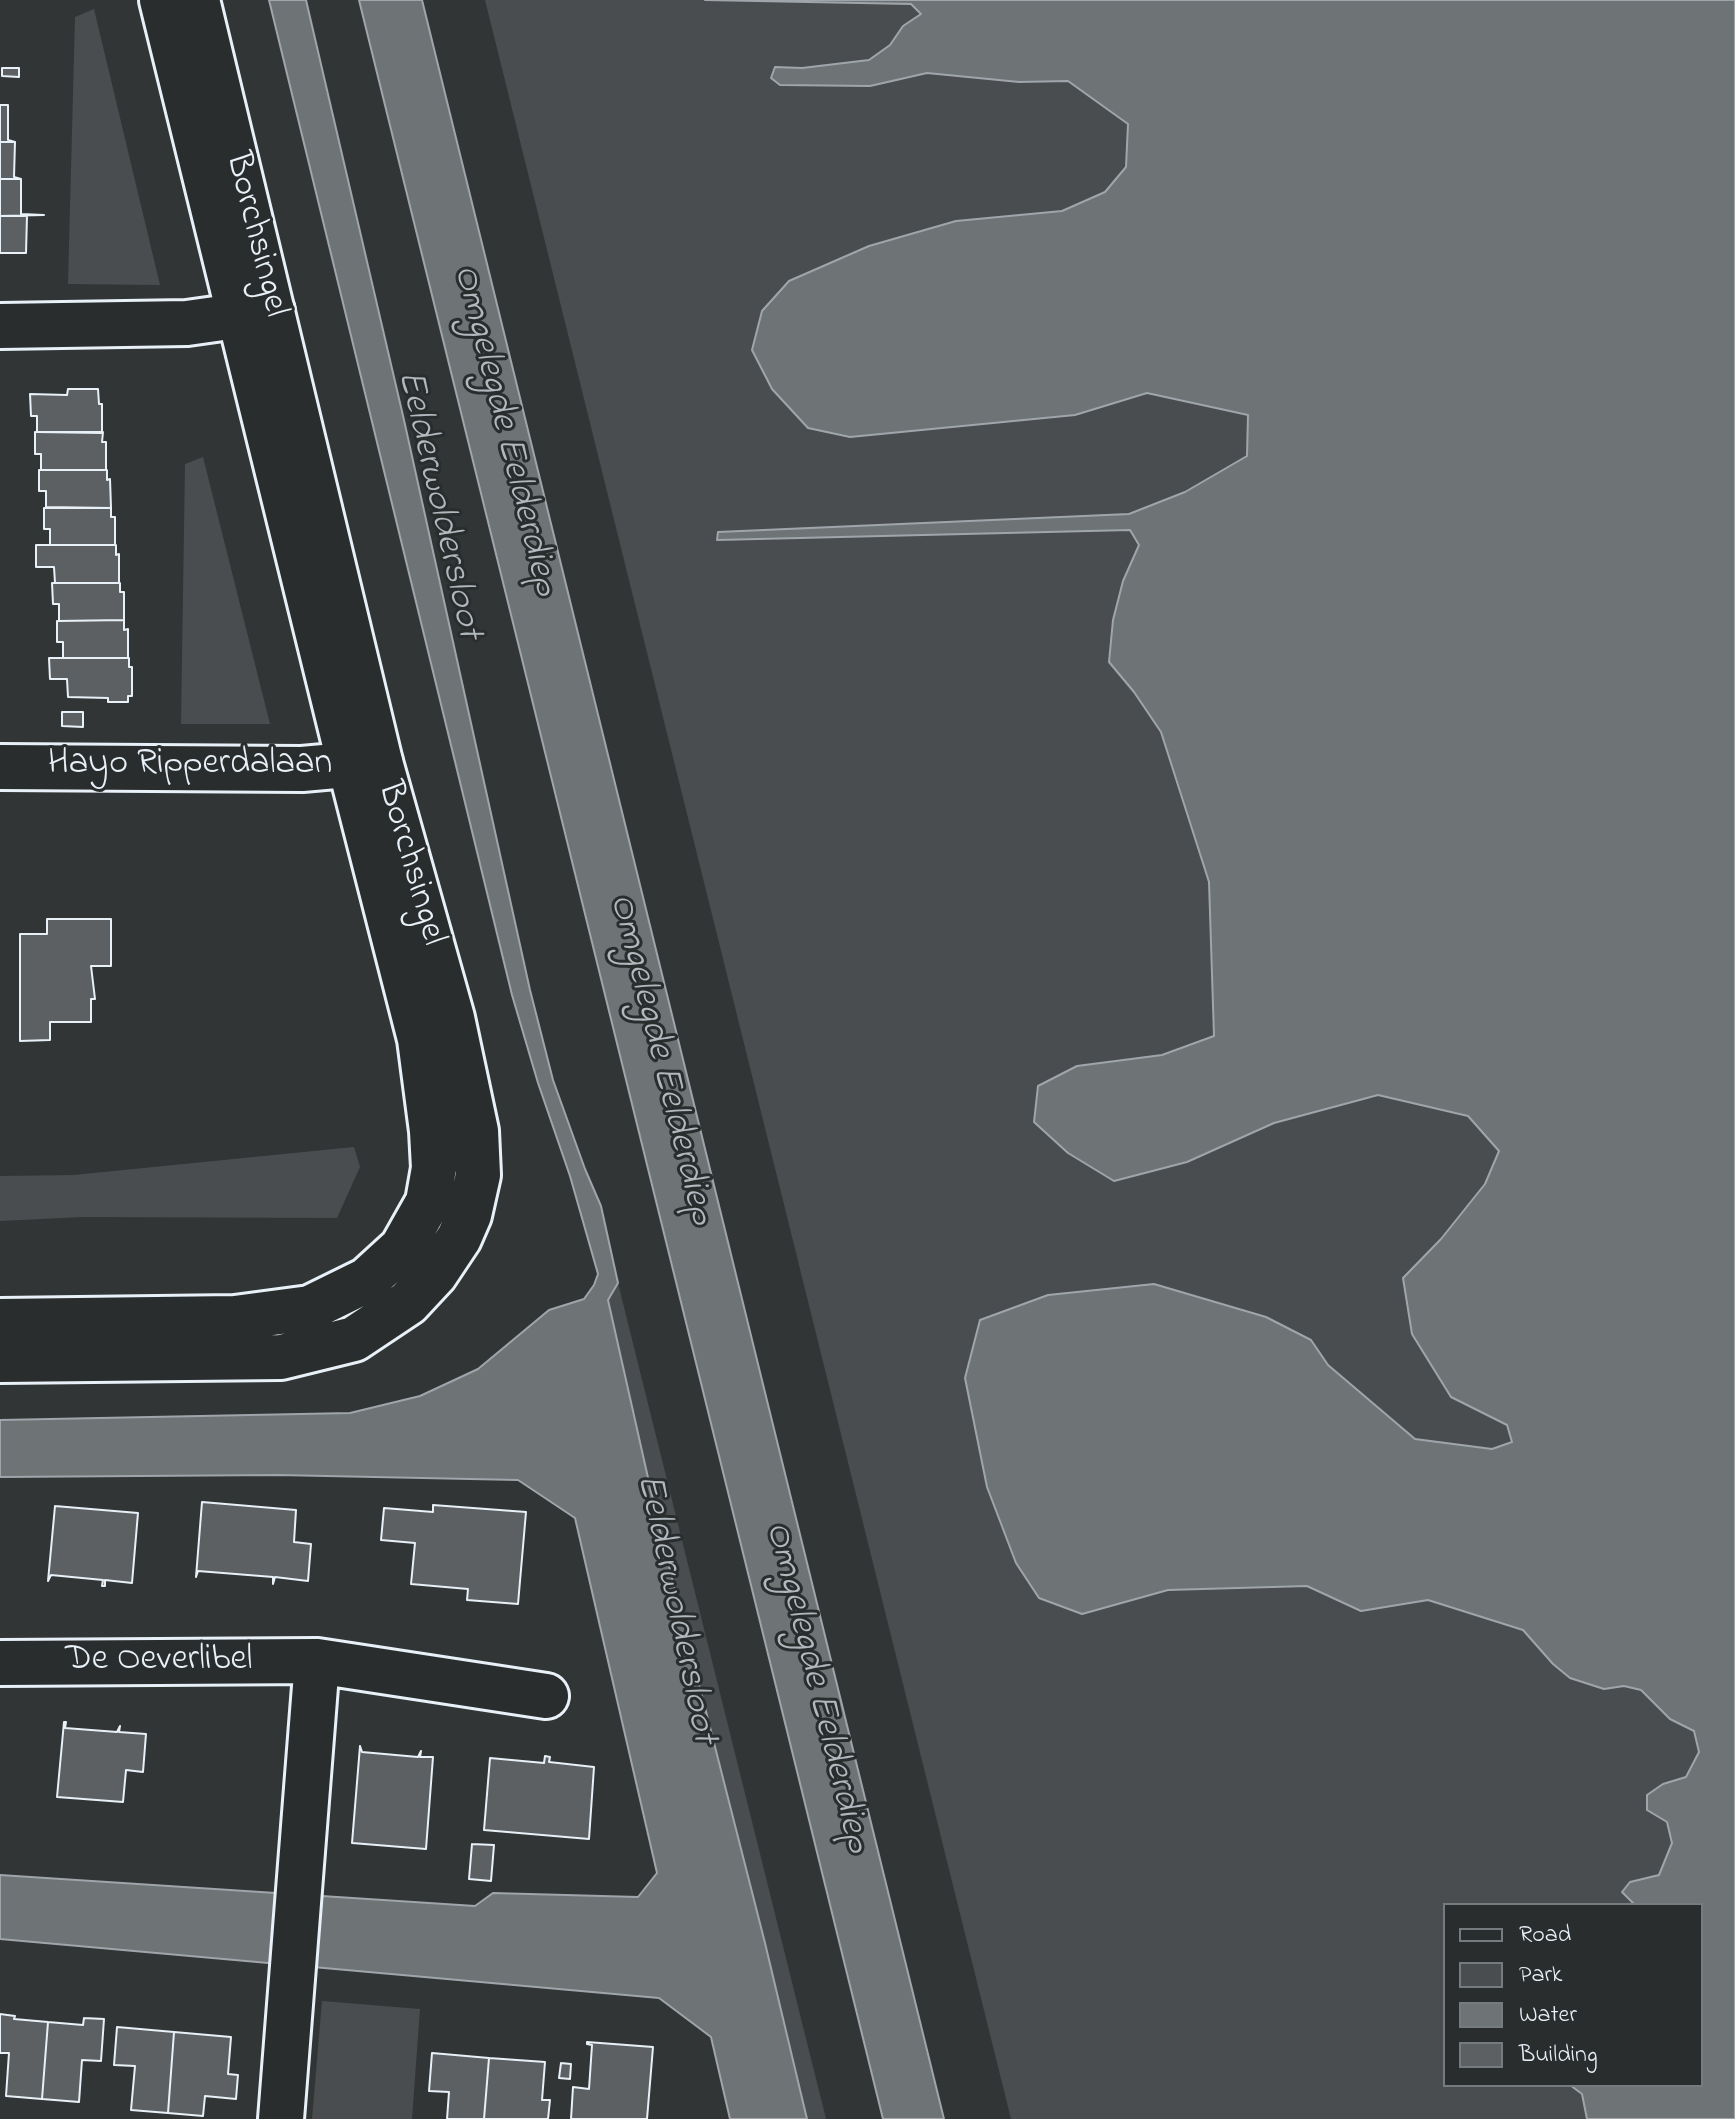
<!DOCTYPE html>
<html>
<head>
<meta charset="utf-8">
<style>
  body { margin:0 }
  #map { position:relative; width:1735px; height:2119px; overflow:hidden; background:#323536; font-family:"Indie Flower",sans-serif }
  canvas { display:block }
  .legend { position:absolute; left:1443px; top:1903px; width:260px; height:184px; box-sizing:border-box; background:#2a2d2e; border:2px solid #767b7f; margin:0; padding:10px 14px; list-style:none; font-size:24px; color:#e8f1f8 }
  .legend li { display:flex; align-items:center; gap:16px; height:40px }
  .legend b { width:40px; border:2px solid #767b7f }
</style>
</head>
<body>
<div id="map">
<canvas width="1735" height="2119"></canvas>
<ul class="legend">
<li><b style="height:10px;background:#2a2d2e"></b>Road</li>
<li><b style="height:22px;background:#494d4f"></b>Park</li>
<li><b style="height:22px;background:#6e7376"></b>Water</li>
<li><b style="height:22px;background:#5c6063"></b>Building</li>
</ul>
</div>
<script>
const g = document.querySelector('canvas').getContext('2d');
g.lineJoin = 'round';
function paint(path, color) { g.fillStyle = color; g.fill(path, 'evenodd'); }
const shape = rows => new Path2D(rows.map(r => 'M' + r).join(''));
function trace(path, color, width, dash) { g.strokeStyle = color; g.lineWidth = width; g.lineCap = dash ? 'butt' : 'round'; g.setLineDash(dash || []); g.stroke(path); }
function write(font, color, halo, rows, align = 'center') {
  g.font = font + ' "Indie Flower",sans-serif'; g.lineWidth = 6; g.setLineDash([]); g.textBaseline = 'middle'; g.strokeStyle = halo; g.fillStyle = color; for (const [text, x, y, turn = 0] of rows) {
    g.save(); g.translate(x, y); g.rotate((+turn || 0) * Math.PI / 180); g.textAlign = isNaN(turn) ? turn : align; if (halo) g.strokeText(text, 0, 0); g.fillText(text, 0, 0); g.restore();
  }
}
paint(shape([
  [485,0,705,0,912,4,922,14,903,26,890,45,869,60,802,68,775,67,842,84,870,86,926,73,1019,82,1068,81,1128,124,1126,167,1105,192,1062,211,956,221,869,246,789,281,762,311,850,437,1075,415,1147,393,1248,415,1247,456,1185,492,1129,514,719,532,718,540,1130,530,1140,546,1123,581,1113,620,1109,661,1134,692,1161,732,1209,882,1214,1037,1162,1055,1077,1066,1187,1162,1274,1123,1378,1095,1468,1116,1499,1151,1485,1184,1441,1239,1403,1278,1451,1397,1507,1425,1513,1442,1492,1449,1415,1439,1328,1365,1311,1340,1082,1614,1168,1590,1307,1586,1361,1611,1428,1600,1523,1630,1553,1664,1604,1689,1624,1686,1641,1689,1670,1719,1694,1731,1699,1752,1686,1777,1663,1784,1667,1822,1672,1843,1659,1875,1630,1882,1623,1892,1635,1905,1445,1905,1445,2085,1570,2085,1582,2093,1587,2119,1011,2119],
  [94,9,160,285,68,284,75,17],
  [203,457,270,724,181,724,185,464],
  [354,1147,360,1167,337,1218,83,1217,0,1221,0,1176,74,1175],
  [618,1283,826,2119,807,2119,765,1943,660,1531,608,1300],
  [322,2001,420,2009,412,2119,312,2119]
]), '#494d4f');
const water = shape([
  [269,0,306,0,404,420,530,990,553,1080,585,1169,601,1206,618,1283,608,1300,660,1531,765,1943,807,2119,730,2119,711,2037,659,1998,0,1939,0,1875,475,1906,493,1893,638,1897,657,1873,575,1518,518,1480,278,1475,0,1477,0,1420,350,1413,420,1396,478,1369,549,1310,584,1299,594,1285,598,1274,570,1176,538,1083,512,995,269,0],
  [359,0,422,0,944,2119,883,2119,359,0],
  [705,0,1735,0,1735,2119,1587,2119,1582,2094,1570,2085,1701,2085,1701,1905,1635,1905,1622,1892,1630,1882,1659,1875,1672,1843,1667,1822,1647,1810,1647,1795,1663,1784,1686,1777,1699,1752,1694,1731,1670,1719,1641,1690,1624,1686,1604,1689,1570,1678,1553,1664,1523,1630,1428,1600,1361,1611,1307,1586,1168,1590,1082,1614,1039,1598,1016,1563,987,1487,965,1378,980,1320,1048,1295,1154,1284,1266,1317,1311,1340,1328,1365,1415,1439,1492,1449,1512,1442,1507,1425,1451,1397,1412,1334,1403,1278,1441,1239,1485,1184,1499,1151,1468,1116,1378,1095,1274,1123,1187,1162,1114,1181,1068,1153,1034,1122,1038,1086,1077,1066,1162,1055,1214,1036,1209,882,1161,732,1134,692,1109,662,1113,620,1123,581,1139,545,1130,530,717,540,718,532,1129,514,1185,492,1247,456,1248,415,1147,393,1075,415,850,437,808,428,772,389,752,350,762,311,789,281,869,246,956,221,1062,211,1105,192,1126,167,1128,124,1068,81,1019,82,927,73,870,86,780,85,771,78,775,67,802,68,869,60,890,45,903,26,921,14,911,4,705,0]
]);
paint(water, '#6e7376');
trace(water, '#9fa5aa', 2);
const building = shape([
  [2,68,19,68,19,77,2,76,2,68],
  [0,105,8,105,8,140,15,142,0,142,0,105],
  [0,142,15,142,14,177,21,179,0,179,0,142],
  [0,179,21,179,21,214,44,215,0,216,0,179],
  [0,216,27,216,26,253,0,253,0,216],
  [68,389,98,389,99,404,102,404,102,433,37,432,37,416,31,416,30,394,67,395,68,389],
  [35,432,103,432,102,442,106,442,106,470,41,470,41,454,35,454,35,432],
  [39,470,107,470,107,480,110,479,111,508,46,507,46,491,39,491,39,470],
  [44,508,111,508,111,517,115,517,115,545,50,545,50,529,44,529,44,508],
  [36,545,116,545,116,555,119,554,119,583,55,583,54,567,36,567,36,545],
  [52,583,120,583,120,592,124,592,124,620,59,621,59,604,53,604,52,583],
  [124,620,124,630,128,629,128,658,63,658,63,642,57,642,57,621,124,620],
  [49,658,129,658,129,667,132,667,132,696,128,696,128,702,108,702,108,698,68,697,67,679,50,679,49,658],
  [62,712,83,712,83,727,62,726,62,712],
  [47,919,111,919,111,966,91,966,95,999,91,999,91,1022,50,1022,50,1040,20,1041,20,934,47,934,47,919],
  [202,1502,296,1510,294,1542,311,1544,308,1581,275,1577,273,1584,273,1577,198,1571,196,1577,202,1502],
  [433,1505,526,1512,518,1604,467,1600,468,1589,411,1584,415,1543,381,1540,384,1508,433,1512,433,1505],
  [55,1506,138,1513,132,1583,105,1580,105,1586,102,1586,103,1580,51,1575,48,1581,55,1506],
  [64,1722,66,1722,65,1728,117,1732,120,1726,119,1732,146,1734,143,1772,126,1770,123,1802,57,1797,64,1722],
  [360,1746,362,1752,418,1757,421,1751,420,1757,433,1757,426,1849,352,1843,360,1746],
  [545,1756,550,1757,549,1762,594,1767,589,1839,484,1830,490,1758,544,1763,545,1756],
  [472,1844,494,1845,491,1881,469,1879,472,1844],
  [0,2014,15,2016,14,2019,48,2022,42,2099,6,2096,9,2053,0,2053,0,2014],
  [84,2018,104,2019,101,2061,82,2060,79,2102,42,2099,48,2022,83,2025,84,2018],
  [117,2027,174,2032,168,2113,131,2110,135,2066,114,2065,117,2027],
  [174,2032,231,2037,228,2074,238,2075,236,2099,205,2096,203,2116,168,2113,174,2032],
  [587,2042,653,2047,647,2119,571,2119,573,2087,589,2089,592,2045,587,2044,587,2042],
  [432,2053,489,2058,484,2119,447,2119,449,2092,429,2091,432,2053],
  [489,2058,545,2062,542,2100,550,2100,548,2119,484,2119,489,2058],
  [561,2063,571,2064,570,2079,559,2078,561,2063]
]);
paint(building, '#5c6063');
trace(building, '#e8f1f8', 2);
const minor = shape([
  [0,326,187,323,272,311],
  [0,767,302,769,380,762],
  [0,1663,317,1661,546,1696],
  [281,2119,317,1661]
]);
const major = shape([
  [0,1321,235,1318,310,1308,367,1280,402,1248,428,1202,434,1168,432,1131,420,1039,350,765,162,0],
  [0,1360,281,1357,354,1339,408,1303,435,1274,459,1238,469,1215,478,1175,476,1131,452,1018,380,762,197,0]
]);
trace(minor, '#e8f1f8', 50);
trace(major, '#e8f1f8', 50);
trace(minor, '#2a2d2e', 44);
trace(major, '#2a2d2e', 44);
write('36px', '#e8f1f8', '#2a2d2e', [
  ["Borchsingel",254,235,76],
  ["Hayo Ripperdalaan",190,766],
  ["Borchsingel",409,864,74],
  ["De Oeverlibel",159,1662]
]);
write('italic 38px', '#b1b8be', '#2a2d2e', [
  ["Omgelegde Eelderdiep",503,431,76],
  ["Eelderwoldersloot",437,505,77],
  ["Omgelegde Eelderdiep",659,1060,76],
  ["Eelderwoldersloot",674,1609,78],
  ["Omgelegde Eelderdiep",815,1688,76]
]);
</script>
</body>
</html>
